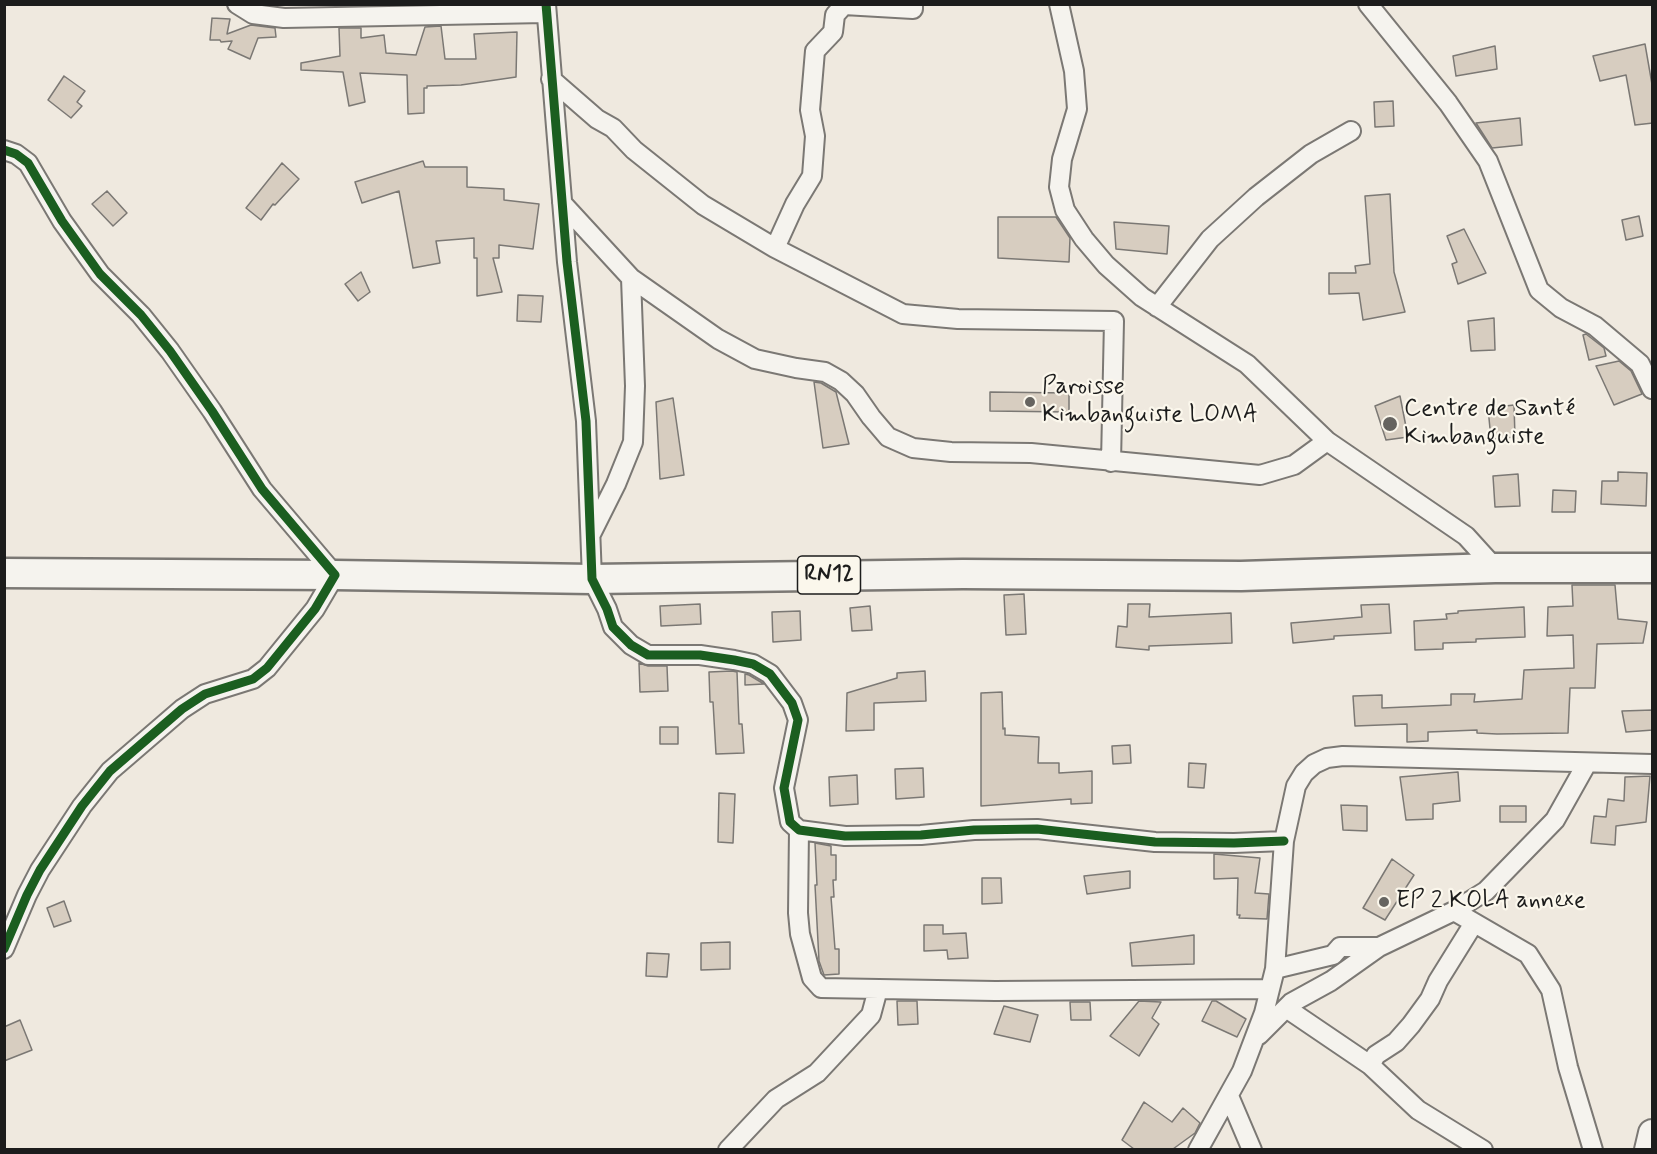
<!DOCTYPE html>
<html>
<head>
<meta charset="utf-8">
<style>
  body { margin:0 }
  #map { position:relative; width:1657px; height:1154px; overflow:hidden; background:#efe9df; font-family:Mynerve,sans-serif }
  canvas { display:block }
  .frame { position:absolute; inset:0; border:6px solid #1c1c1c; pointer-events:none }
</style>
</head>
<body>
<div id="map">
<canvas width="1657" height="1154"></canvas>
<div class="frame"></div>
</div>
<script>
const g = document.querySelector('canvas').getContext('2d');
g.lineJoin = 'round';
function paint(path, color) { g.fillStyle = color; g.fill(path, 'evenodd'); }
const shape = rows => new Path2D(rows.map(r => 'M' + r).join(''));
function trace(path, color, width, dash) { g.strokeStyle = color; g.lineWidth = width; g.lineCap = dash ? 'butt' : 'round'; g.setLineDash(dash || []); g.stroke(path); }
function write(font, color, halo, rows, align = 'center') {
  g.font = font + ' Mynerve,sans-serif'; g.lineWidth = 4.5; g.setLineDash([]); g.textBaseline = 'middle'; g.strokeStyle = halo; g.fillStyle = color; for (const [text, x, y, turn = 0] of rows) {
    g.save(); g.translate(x, y); g.rotate((+turn || 0) * Math.PI / 180); g.textAlign = isNaN(turn) ? turn : align; if (halo) g.strokeText(text, 0, 0); g.fillText(text, 0, 0); g.restore();
  }
}
const building = shape([
  [212,18,230,19,227,34,251,25,275,28,276,37,258,38,250,59,228,49,232,41,221,42,220,40,210,40,212,18],
  [441,26,445,59,476,59,474,34,517,32,516,77,461,85,427,86,427,88,424,88,424,113,408,114,407,75,360,73,365,102,349,106,343,72,301,70,301,63,340,56,339,28,361,28,361,38,384,35,386,53,416,55,425,27,441,26],
  [1645,44,1653,90,1653,123,1635,125,1626,75,1600,81,1593,56,1645,44],
  [1495,46,1497,69,1456,76,1453,56,1495,46],
  [64,76,85,91,77,102,82,106,71,118,48,100,64,76],
  [1393,101,1394,126,1375,127,1374,102,1393,101],
  [1520,118,1522,145,1492,148,1476,123,1520,118],
  [423,161,425,167,467,167,467,187,504,189,504,200,539,204,533,249,499,245,499,258,493,258,502,292,477,296,477,258,474,258,474,238,436,241,440,263,413,268,399,191,362,203,355,182,423,161],
  [282,163,299,179,275,205,273,204,261,220,246,208,282,163],
  [107,191,127,213,113,226,92,204,107,191],
  [1390,194,1394,272,1405,312,1363,320,1359,293,1329,294,1329,273,1356,273,1355,266,1370,264,1365,196,1390,194],
  [1639,216,1643,236,1626,240,1622,220,1639,216],
  [998,217,1056,217,1070,238,1069,262,998,258,998,217],
  [1114,222,1169,226,1167,254,1116,249,1114,222],
  [1464,229,1486,273,1458,284,1452,264,1457,262,1447,236,1464,229],
  [361,272,370,292,358,301,345,284,361,272],
  [518,295,543,296,541,322,517,321,518,295],
  [1494,318,1495,350,1471,351,1468,321,1494,318],
  [1586,334,1604,348,1606,356,1589,360,1583,335,1586,334],
  [1619,361,1631,371,1642,394,1614,405,1596,366,1619,361],
  [814,382,821,383,836,392,849,444,823,448,814,382],
  [990,392,1069,393,1069,412,990,411,990,392],
  [1400,396,1408,437,1386,440,1375,406,1400,396],
  [673,398,684,475,660,479,656,402,673,398],
  [1514,405,1515,437,1491,439,1488,408,1514,405],
  [1618,472,1647,473,1646,506,1601,504,1602,481,1618,481,1618,472],
  [1518,474,1520,506,1495,507,1493,476,1518,474],
  [1553,490,1576,491,1575,512,1552,512,1553,490],
  [1572,585,1615,585,1618,619,1647,622,1643,643,1597,644,1595,688,1570,688,1568,733,1497,734,1477,733,1477,730,1428,732,1428,741,1407,742,1407,724,1355,726,1353,696,1382,695,1382,708,1451,705,1451,694,1475,694,1474,702,1522,699,1524,670,1574,668,1573,635,1547,636,1548,607,1573,606,1572,585],
  [1024,594,1026,634,1006,635,1004,595,1024,594],
  [700,604,701,624,661,626,660,606,700,604],
  [1128,604,1150,604,1149,617,1231,613,1232,643,1149,646,1149,650,1116,647,1118,626,1127,627,1128,604],
  [1389,604,1391,633,1334,636,1334,639,1293,643,1291,623,1362,617,1361,605,1389,604],
  [870,606,872,630,852,631,850,608,870,606],
  [1524,607,1525,637,1476,639,1476,642,1443,643,1443,649,1415,650,1414,621,1447,619,1446,614,1458,613,1458,611,1524,607],
  [800,611,801,640,773,642,772,612,800,611],
  [639,663,648,666,667,666,668,691,640,692,639,663],
  [732,671,737,672,739,724,742,724,744,753,716,754,713,702,710,702,709,672,732,671],
  [925,671,926,701,874,703,874,730,846,731,847,693,897,678,897,673,925,671],
  [745,674,749,675,764,684,745,685,745,674],
  [1002,692,1003,729,1005,728,1005,735,1039,737,1038,763,1059,763,1059,773,1092,771,1092,803,1071,804,1071,799,981,806,981,693,1002,692],
  [1653,710,1653,730,1626,732,1622,711,1653,710],
  [660,727,678,727,678,744,660,744,660,727],
  [1130,745,1131,763,1113,764,1112,746,1130,745],
  [1189,763,1206,764,1204,788,1188,787,1189,763],
  [923,768,924,797,896,799,895,769,923,768],
  [1458,772,1460,801,1433,804,1433,819,1406,820,1400,777,1458,772],
  [857,775,858,804,830,806,829,777,857,775],
  [1650,776,1646,822,1616,826,1615,845,1591,843,1594,816,1606,817,1608,799,1624,801,1625,777,1650,776],
  [719,793,735,794,733,843,718,842,719,793],
  [1341,805,1367,806,1367,831,1343,830,1341,805],
  [1500,806,1526,806,1526,822,1500,822,1500,806],
  [815,843,831,846,831,855,836,855,836,880,833,880,834,897,831,897,835,949,839,949,839,974,824,975,819,961,815,885,817,885,815,843],
  [1214,854,1260,858,1255,893,1269,894,1267,919,1239,918,1240,915,1237,915,1238,878,1214,879,1214,854],
  [1392,859,1414,875,1385,920,1363,908,1392,859],
  [1130,871,1130,888,1087,894,1084,876,1130,871],
  [982,878,1001,878,1002,903,982,904,982,878],
  [64,901,71,921,54,927,47,908,64,901],
  [924,925,943,925,943,934,966,933,968,958,948,959,947,950,924,951,924,925],
  [1194,935,1194,964,1132,966,1130,943,1194,935],
  [730,942,730,969,701,970,701,943,730,942],
  [647,953,669,954,667,977,646,976,647,953],
  [897,1001,917,1001,918,1024,898,1025,897,1001],
  [1139,1001,1161,1002,1152,1018,1159,1024,1139,1056,1110,1036,1139,1001],
  [1212,1001,1216,1001,1246,1019,1237,1037,1202,1021,1212,1001],
  [1070,1002,1090,1002,1091,1020,1071,1020,1070,1002],
  [1004,1006,1038,1015,1030,1042,994,1034,1004,1006],
  [20,1020,32,1050,4,1061,4,1027,20,1020],
  [1144,1102,1172,1122,1183,1108,1200,1123,1195,1133,1173,1149,1134,1149,1122,1140,1144,1102]
]);
paint(building, '#d7cdc0');
trace(building, '#7b7874', 1.5);
const street = shape([
  [237,4,253,14,284,18,545,13],
  [546,4,567,262,586,421,592,579,607,609,613,627,631,645,648,655,700,655,734,660,753,664,770,674,792,703,798,720,784,788,790,822,799,830,845,836,921,835,974,830,1037,829,1155,842,1234,843,1284,841],
  [913,4,913,9,844,5,835,15,833,32,815,51,810,110,815,136,812,176,795,204,775,248,903,314,958,319,1114,321,1111,462],
  [1059,4,1074,71,1077,109,1062,159,1059,187,1065,210,1084,239,1106,265,1142,297,1247,364,1327,441,1466,536,1495,568],
  [1368,4,1448,103,1488,161,1539,290,1561,308,1595,326,1640,364,1652,389],
  [551,79,597,119,613,128,634,150,703,205,775,248],
  [4,150,16,154,28,163,62,221,100,274,141,315,170,351,212,411,262,489,335,575,315,609,267,668,253,679,205,694,182,709,110,771,82,806,40,870,27,895,4,949],
  [562,203,631,278,718,339,755,359,796,368,825,372,841,381,855,394,871,417,888,437,913,448,951,452,1031,453,1260,475,1294,465,1327,441],
  [1157,307,1210,239,1256,197,1311,154,1351,131],
  [591,534,616,484,633,442,635,386,631,278],
  [799,830,798,913,800,934,812,978,821,988,995,991,1270,989],
  [1454,911,1486,891,1555,820,1587,763],
  [1275,969,1333,955,1340,947,1379,947,1454,911,1528,954,1551,990,1568,1067,1593,1150],
  [1286,1008,1370,1065,1376,1055,1396,1042,1411,1025,1430,999,1438,981,1474,923],
  [1259,1035,1291,1003,1331,981,1379,947],
  [1370,1065,1418,1110,1483,1150],
  [1229,1096,1252,1150],
  [728,1150,776,1099,817,1073,871,1015,878,989],
  [1198,1150,1242,1071,1264,1013,1275,969,1284,841,1296,786,1304,773,1314,764,1327,758,1343,756,1652,764]
]);
const secondary = shape([
  [1648,1150,1652,1133]
]);
const primary = shape([
  [4,573,335,575,592,579,963,574,1241,576,1495,568,1652,568]
]);
trace(street, '#7b7874', 22);
trace(secondary, '#7b7874', 30);
trace(primary, '#7b7874', 33);
trace(street, '#f5f3ee', 18);
trace(secondary, '#f5f3ee', 26);
trace(primary, '#f5f3ee', 28);
trace(shape([
  [546,4,567,262,586,421,592,579,607,609,613,627,631,645,648,655,700,655,734,660,753,664,770,674,792,703,798,720,784,788,790,822,799,830,845,836,921,835,974,830,1037,829,1155,842,1234,843,1284,841],
  [4,150,16,154,28,163,62,221,100,274,141,315,170,351,212,411,262,489,335,575,315,609,267,668,253,679,205,694,182,709,110,771,82,806,40,870,27,895,4,949]
]), '#1b5e20', 9);
for (const [x, y, r, color] of [
  [1030,402,6,"#666460"],
  [1390,424,8,"#666460"],
  [1384,902,6,"#666460"]
]) { const dot = new Path2D(); dot.arc(x, y, r, 0, 2 * Math.PI); g.fillStyle = color; g.fill(dot); trace(dot, '#fbf7ec', 2); }
for (const [x, y, w] of [
  [829,575,63]
]) { const box = new Path2D(); box.roundRect(x - w / 2, y - 19, w, 38, 4.5); g.fillStyle = '#fbf7ec'; g.fill(box); trace(box, '#1c1c1c', 1.5); }
write('bold 22px', '#1c1c1c', null, [
  ["RN12",829,575]
]);
write('24px', '#1c1c1c', '#fbf7ec', [
  ["Paroisse",1042,388],
  ["Kimbanguiste LOMA",1042,416],
  ["Centre de Santé",1404,410],
  ["Kimbanguiste",1404,438],
  ["EP 2 KOLA annexe",1396,902]
], 'left');
</script>
</body>
</html>
